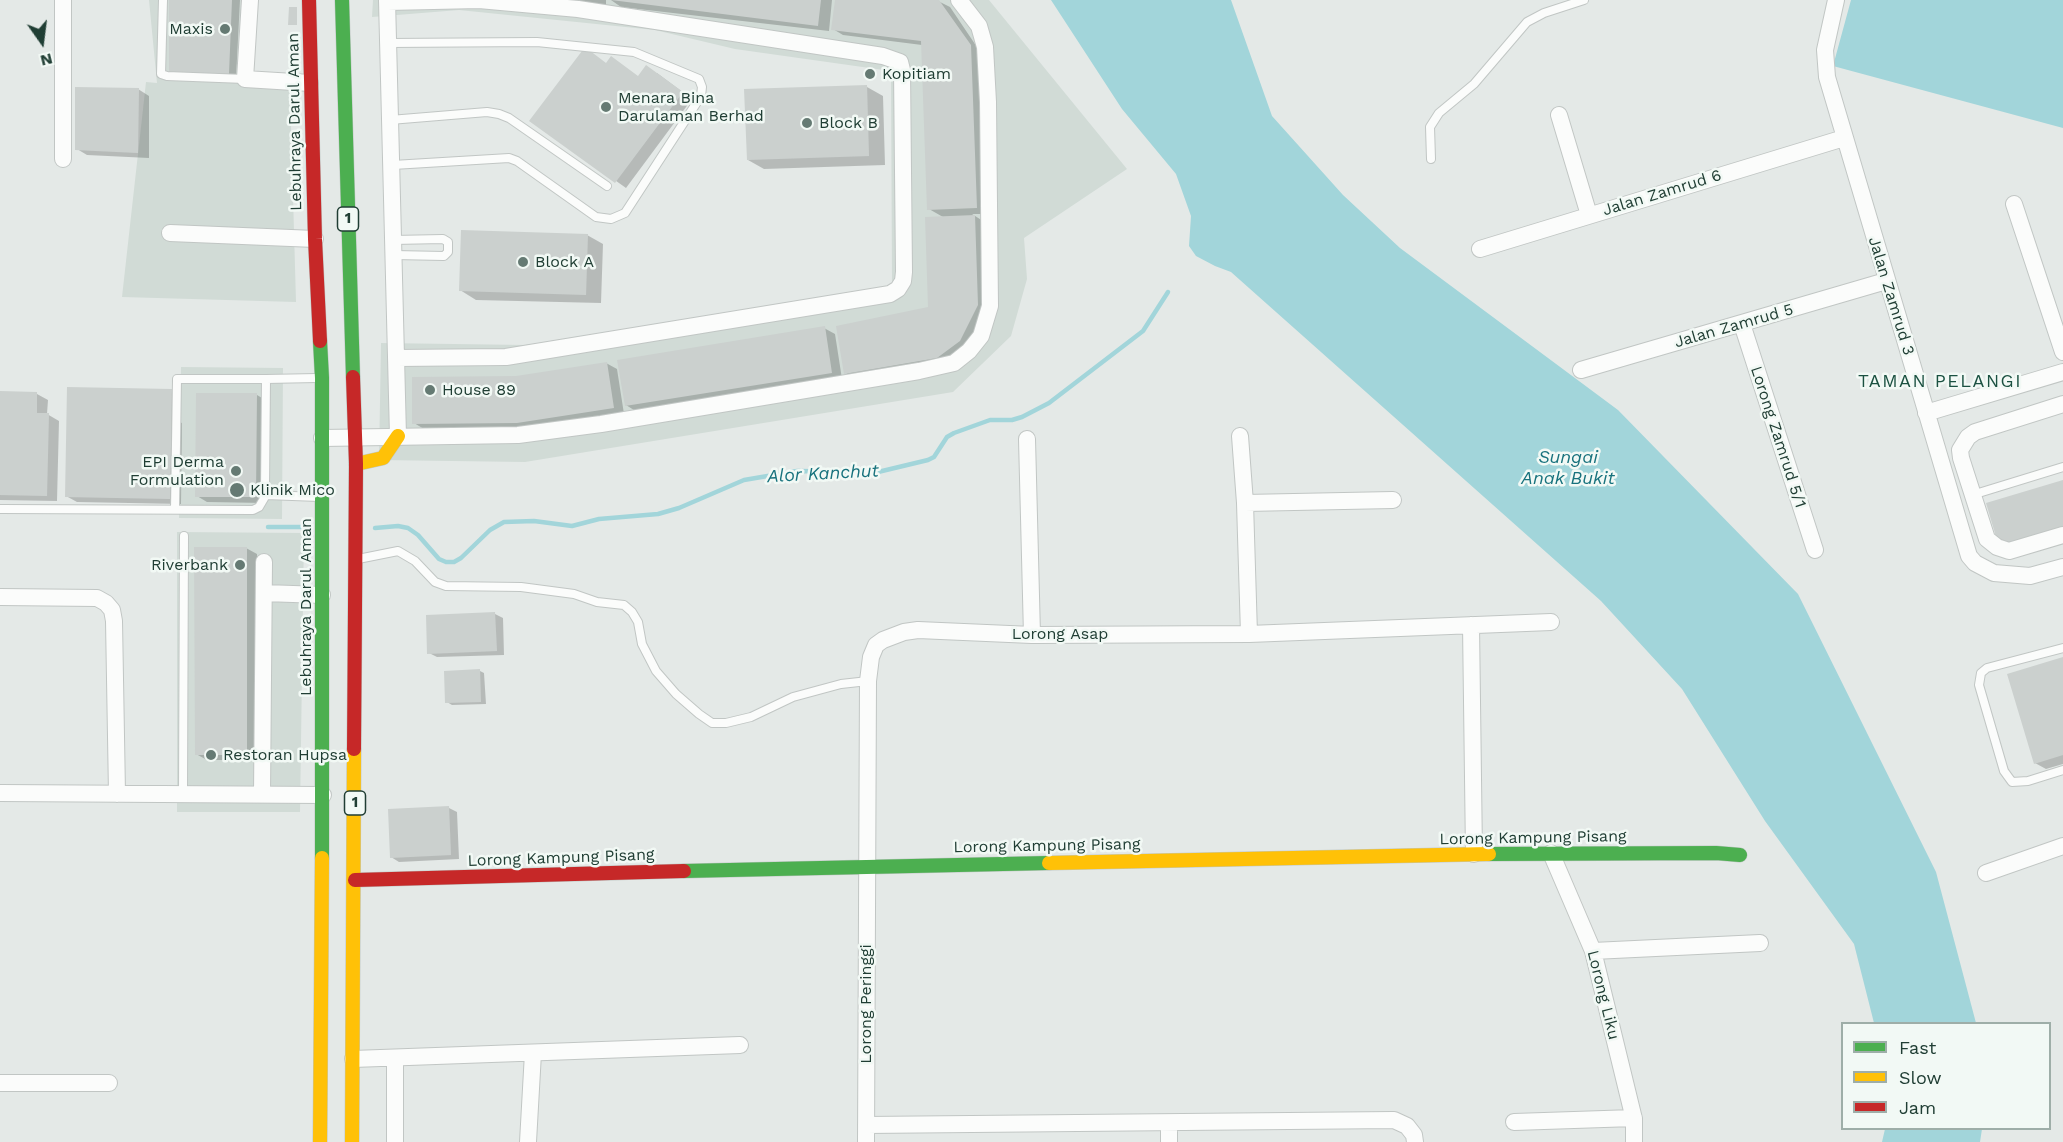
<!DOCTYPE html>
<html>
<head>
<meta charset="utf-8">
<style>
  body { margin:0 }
  #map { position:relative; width:2063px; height:1142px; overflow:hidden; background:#e4e9e7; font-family:"Work Sans",sans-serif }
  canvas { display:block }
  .legend { position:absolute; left:1841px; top:1022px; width:210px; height:108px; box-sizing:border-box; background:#f2f9f5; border:2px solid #9eaea8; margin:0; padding:8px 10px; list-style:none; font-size:18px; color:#203e34 }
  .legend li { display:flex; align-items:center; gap:12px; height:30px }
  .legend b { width:30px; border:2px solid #9eaea8 }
  .north { position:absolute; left:12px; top:12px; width:60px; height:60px; -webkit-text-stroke:4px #f2f9f5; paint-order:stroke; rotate:166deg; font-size:16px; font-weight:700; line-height:24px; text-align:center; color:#203e34 }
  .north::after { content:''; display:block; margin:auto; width:21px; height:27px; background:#203e34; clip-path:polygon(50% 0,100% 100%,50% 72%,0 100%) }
</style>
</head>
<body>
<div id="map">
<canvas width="2063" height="1142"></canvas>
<ul class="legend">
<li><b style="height:8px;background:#4caf50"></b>Fast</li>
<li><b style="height:8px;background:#ffc107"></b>Slow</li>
<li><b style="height:8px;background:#c62828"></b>Jam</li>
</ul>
<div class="north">N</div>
</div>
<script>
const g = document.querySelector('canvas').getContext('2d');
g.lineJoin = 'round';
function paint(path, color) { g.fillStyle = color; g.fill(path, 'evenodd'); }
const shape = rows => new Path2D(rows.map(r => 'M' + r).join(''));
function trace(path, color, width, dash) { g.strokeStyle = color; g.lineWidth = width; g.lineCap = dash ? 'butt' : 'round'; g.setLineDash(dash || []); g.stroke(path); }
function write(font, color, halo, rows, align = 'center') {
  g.font = font + ' "Work Sans",sans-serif'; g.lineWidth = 5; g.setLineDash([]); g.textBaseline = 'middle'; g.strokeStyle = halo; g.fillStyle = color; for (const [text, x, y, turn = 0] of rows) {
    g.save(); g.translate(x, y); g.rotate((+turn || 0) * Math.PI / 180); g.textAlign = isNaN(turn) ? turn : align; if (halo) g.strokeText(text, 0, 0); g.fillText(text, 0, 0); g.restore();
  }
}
paint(shape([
  [149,0,256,0,251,87,290,90,296,302,122,297,146,82,157,83],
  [373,0,989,0,1127,169,1024,238,1027,279,1011,336,953,392,525,462,379,460,381,343,526,345,892,286,891,71,735,49,655,30,459,10,372,17],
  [181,367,283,368,282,519,179,518],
  [177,532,304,533,300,812,177,812]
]), '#d1dbd6');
paint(shape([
  [1051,0,1231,0,1272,116,1343,195,1400,248,1618,410,1798,594,1936,872,1976,1023,1874,1023,1854,944,1765,821,1682,689,1601,601,1231,272,1215,266,1196,256,1189,246,1191,216,1176,174,1122,109],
  [1851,0,2063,0,2063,128,1833,66],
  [1885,1129,1885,1128,1982,1129,1980,1142,1882,1142]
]), '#a2d5da');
paint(shape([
  [170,0,240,0,236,78,178,76],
  [564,0,606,0,606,5],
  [611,0,832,0,829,31,621,7],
  [836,0,938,1,950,7,981,53,987,214,972,214,986,223,989,312,970,347,948,363,857,379,846,373,930,308,943,217,929,209,922,45,843,35,833,29],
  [608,64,639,77,657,73,692,99,626,188,532,121],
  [867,87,883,96,885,165,764,169,748,160],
  [138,89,149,96,149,158,87,155,77,149],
  [587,235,603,244,601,303,476,300,460,290],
  [824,328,835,334,842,379,637,412,626,405],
  [606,363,617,369,624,414,528,428,424,429,414,423,516,377],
  [172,390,180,395,179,422,182,423,181,504,77,502,66,496],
  [0,393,37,394,48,400,47,414,59,421,57,501,0,500],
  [257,395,267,401,266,503,207,502,197,496],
  [246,548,257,554,257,760,207,760,196,754],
  [495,614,503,618,504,655,437,657,429,653],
  [2063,659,2063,764,2046,769,2035,763],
  [480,671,484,673,486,704,452,705,447,702],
  [449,808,457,812,459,859,399,862,391,857]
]), '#0003');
trace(shape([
  [268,527,303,527],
  [375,528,398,526,408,528,418,535,439,559,446,562,454,562,461,558,490,530,504,522,534,521,572,526,599,519,658,514,679,508,744,480,797,471,878,472,928,460,934,457,947,437,954,433,990,420,1012,420,1022,417,1049,403,1143,331,1168,292]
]), '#a2d5da', 4.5);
paint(shape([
  [169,0,232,0,229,74,169,72],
  [611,0,821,0,818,26],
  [835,0,939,0,971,45,977,208,927,210,921,41,831,30],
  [289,7,297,7,297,25,288,25],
  [585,47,606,63,611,56,638,76,646,65,683,92,615,183,529,121],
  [867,85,869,156,747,160,744,89],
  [75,87,139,88,138,153,75,150],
  [975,215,978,305,960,341,937,358,844,374,836,326,928,307,925,217],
  [461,230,588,234,586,295,459,291],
  [825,326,832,373,625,406,617,360],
  [607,362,614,408,517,423,412,424,412,377,516,376],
  [67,387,172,389,170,499,65,497],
  [0,391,37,392,37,413,49,413,47,496,0,495],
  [196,393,257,393,256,497,195,497],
  [2063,480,2063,527,2008,543,1997,540,1986,503],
  [194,547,247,547,247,755,195,755],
  [495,612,497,651,427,654,426,615],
  [2063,657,2063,755,2034,764,2007,674],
  [480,669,481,702,445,703,444,671],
  [449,806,451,855,390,858,388,809]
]), '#cbd0ce');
const lane = shape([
  [163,0,161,74,167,76,245,79],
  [388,43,537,42,634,52,699,79,702,87,701,96,625,213,611,219,596,217,517,161,509,158,393,165],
  [390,120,487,112,499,114,509,118,607,186],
  [1431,159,1430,127,1439,113,1474,84,1527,22,1544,13,1584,0],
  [393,240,443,239,448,242,448,252,444,256,394,255],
  [317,378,266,379,265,489,266,495,319,497],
  [1972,495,2063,467],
  [0,509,253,510,259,507,266,495],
  [175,509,177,379,266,379],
  [358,559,398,551,415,561,435,582,446,586,521,587,574,594,597,602,624,605,632,612,638,622,642,644,656,671,676,694,699,714,712,723,726,723,751,717,793,697,841,684,868,681],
  [2063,648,1987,668,1981,673,1979,685,2004,771,2012,782,2028,781,2063,770],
  [183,794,184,536]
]);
const street = shape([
  [63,0,63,159],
  [250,0,245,79,310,83],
  [387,0,398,436],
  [1836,0,1825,50,1827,77,1969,556,1975,563,1994,573,2030,576,2063,567],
  [387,2,479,0,578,9,883,56,900,62,902,70,904,272,903,281,898,289,890,294,506,357,396,358],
  [1559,115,1589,215],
  [2014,204,2063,352],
  [170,233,315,239],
  [1480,249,1844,138],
  [1742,324,1815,550],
  [1581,370,1886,281],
  [2063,404,1975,432,1968,437,1960,450,1961,458,1987,539,1997,547,2009,551,2063,535],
  [1926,413,2063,372],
  [1240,436,1245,503,1249,634],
  [322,438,518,435,601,424,919,371,954,363,969,351,981,336,990,306,988,102,985,47,979,26,959,0],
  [1027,439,1032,635],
  [1245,503,1393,500],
  [264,593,322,595],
  [0,597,97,598,106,603,112,610,114,621,117,794],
  [1471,625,1474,854],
  [0,793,323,795],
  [262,794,264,562],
  [1551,853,1593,951,1634,1119,1634,1142],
  [1986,873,2063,846],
  [1593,951,1760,943],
  [353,1059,740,1045],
  [0,1083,109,1083],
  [1514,1122,1634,1118],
  [1169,1123,1169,1142],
  [866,1125,1394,1120,1407,1126,1414,1135,1415,1142],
  [395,1142,395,1058],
  [528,1142,533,1053],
  [866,1142,868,681,871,657,876,645,883,640,904,632,918,630,1032,635,1249,634,1551,622]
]);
const fast = shape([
  [342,0,353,377],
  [320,341,322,378,322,858],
  [1489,854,1716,853,1740,855],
  [684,871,1049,863]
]);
const slow = shape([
  [356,464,383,458,398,436],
  [1049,863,1489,854],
  [320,1142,322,858],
  [352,1142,354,749]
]);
const jam = shape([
  [309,0,315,239,320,341],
  [353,377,356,464,354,749],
  [355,880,684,871]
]);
trace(lane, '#c1c6c4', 10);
trace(street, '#c1c6c4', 18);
trace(fast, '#bfc7c4', 15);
trace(slow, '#bfc7c4', 15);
trace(jam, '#bfc7c4', 15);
trace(lane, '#fbfcfb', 8);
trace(street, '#fbfcfb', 16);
trace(fast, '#4caf50', 14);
trace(slow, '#ffc107', 14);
trace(jam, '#c62828', 14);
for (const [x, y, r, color] of [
  [225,29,6,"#657a73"],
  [870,74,6,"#657a73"],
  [606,107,6,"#657a73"],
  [807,123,6,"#657a73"],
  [523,262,6,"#657a73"],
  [430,390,6,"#657a73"],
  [236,471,6,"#657a73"],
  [237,490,8,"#657a73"],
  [240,565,6,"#657a73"],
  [211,755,6,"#657a73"]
]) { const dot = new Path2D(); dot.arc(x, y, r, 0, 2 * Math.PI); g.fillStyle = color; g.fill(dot); trace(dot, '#f2f9f5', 2); }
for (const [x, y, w] of [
  [348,219,21],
  [355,803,21]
]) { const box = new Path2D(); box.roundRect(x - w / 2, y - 12, w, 24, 4.5); g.fillStyle = '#f2f9f5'; g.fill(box); trace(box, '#203e34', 1.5); }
write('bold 15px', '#203e34', null, [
  ["1",348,219],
  ["1",355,803]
]);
write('16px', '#203e34', '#f2f9f5', [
  ["Maxis",213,29,"right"],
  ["Kopitiam",882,74],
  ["Menara Bina",618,98],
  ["Darulaman Berhad",618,116],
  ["Block B",819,123],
  ["Block A",535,262],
  ["House 89",442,390],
  ["EPI Derma",224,462,"right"],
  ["Formulation",224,480,"right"],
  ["Klinik Mico",250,490],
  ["Riverbank",228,565,"right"],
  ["Restoran Hupsa",223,755]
], 'left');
write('16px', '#203e34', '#f2f9f5', [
  ["Lebuhraya Darul Aman",295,122,-91],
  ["Jalan Zamrud 6",1662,193,-17],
  ["Jalan Zamrud 3",1891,296,73],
  ["Jalan Zamrud 5",1734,326,-16],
  ["Lorong Zamrud 5/1",1778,437,72],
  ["Lebuhraya Darul Aman",306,607,-90],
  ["Lorong Asap",1060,634],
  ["Lorong Kampung Pisang",1533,838,-1],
  ["Lorong Kampung Pisang",1047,846,-1],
  ["Lorong Kampung Pisang",561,858,-2],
  ["Lorong Liku",1603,995,76],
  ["Lorong Peringgi",866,1004,-90]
]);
g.letterSpacing = '1.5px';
write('18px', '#1b5141', '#f2f9f5', [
  ["TAMAN PELANGI",1940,382]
]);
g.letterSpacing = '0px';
write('italic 18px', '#17727d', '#f2f9f5', [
  ["Sungai",1568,458],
  ["Anak Bukit",1568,479],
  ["Alor Kanchut",823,474,-3]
]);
</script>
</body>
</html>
